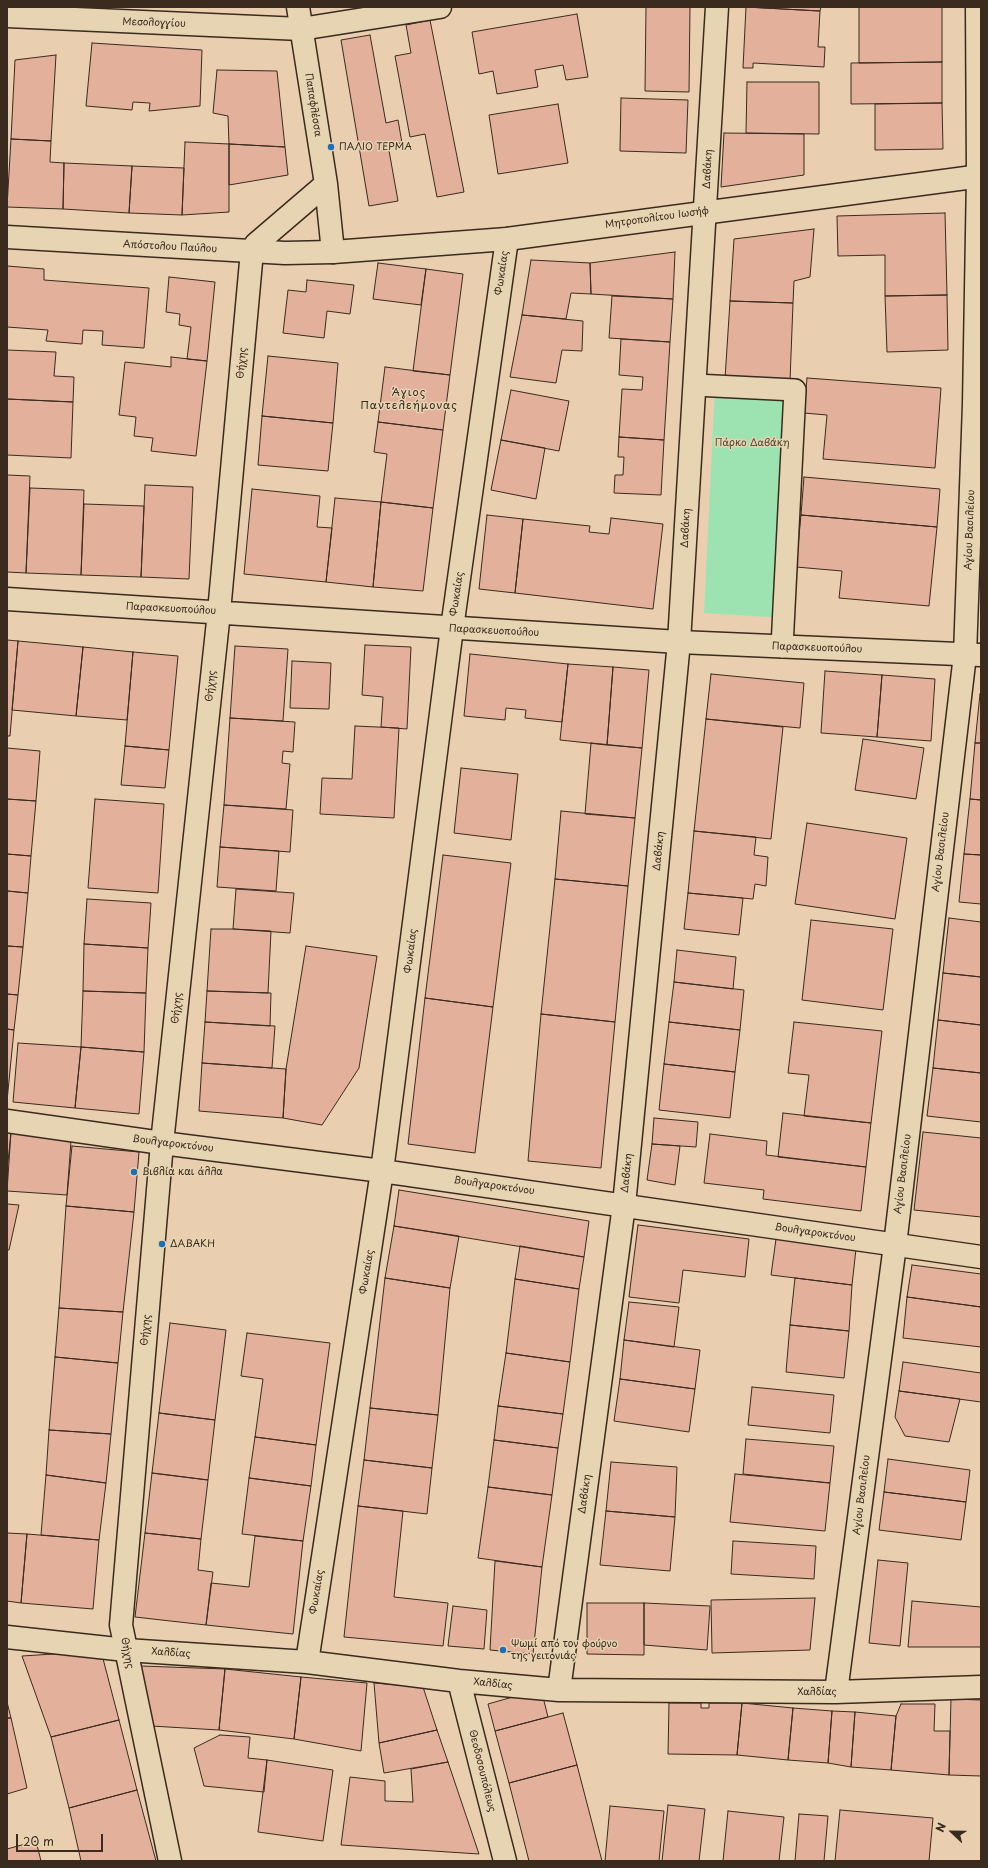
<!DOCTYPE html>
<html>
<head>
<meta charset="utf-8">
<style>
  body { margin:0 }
  #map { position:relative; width:988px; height:1868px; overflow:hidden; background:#e9cfb0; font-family:"Playpen Sans",sans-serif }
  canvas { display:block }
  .frame { position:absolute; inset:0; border:8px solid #3b2a1e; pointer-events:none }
  .north { position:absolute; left:932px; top:1812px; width:40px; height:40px; -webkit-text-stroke:3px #e7d4b2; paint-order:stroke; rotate:292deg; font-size:11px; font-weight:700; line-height:16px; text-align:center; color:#3b2a1e }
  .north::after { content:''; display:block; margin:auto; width:14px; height:18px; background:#3b2a1e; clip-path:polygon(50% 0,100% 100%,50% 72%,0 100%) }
  .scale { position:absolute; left:16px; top:1834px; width:87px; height:18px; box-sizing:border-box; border:2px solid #3b2a1e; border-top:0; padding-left:5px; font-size:12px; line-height:14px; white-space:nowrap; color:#3b2a1e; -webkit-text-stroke:3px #e7d4b2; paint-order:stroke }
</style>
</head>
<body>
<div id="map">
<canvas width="988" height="1868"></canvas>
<div class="frame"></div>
<div class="north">N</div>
<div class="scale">20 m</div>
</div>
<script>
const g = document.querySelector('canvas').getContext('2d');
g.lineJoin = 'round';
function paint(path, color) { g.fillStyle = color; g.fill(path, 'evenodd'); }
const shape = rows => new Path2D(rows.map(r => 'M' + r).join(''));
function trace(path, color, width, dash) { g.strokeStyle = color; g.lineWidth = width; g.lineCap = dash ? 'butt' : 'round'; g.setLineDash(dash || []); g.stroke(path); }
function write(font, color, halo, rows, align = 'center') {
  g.font = font + ' "Playpen Sans",sans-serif'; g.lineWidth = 3; g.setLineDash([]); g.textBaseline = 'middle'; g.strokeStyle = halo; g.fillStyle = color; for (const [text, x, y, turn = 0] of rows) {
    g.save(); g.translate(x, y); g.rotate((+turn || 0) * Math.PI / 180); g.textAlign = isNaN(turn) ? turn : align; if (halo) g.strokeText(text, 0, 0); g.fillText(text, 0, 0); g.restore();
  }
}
paint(shape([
  [715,386,795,390,784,618,704,613]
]), '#9ce3b1');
const building = shape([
  [646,7,690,7,689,92,645,91,646,7],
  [746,7,821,7,820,11,746,7],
  [746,7,820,11,818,47,825,47,824,67,753,63,753,68,743,68,746,7],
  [859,7,942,7,942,62,859,63,859,7],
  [577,14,588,77,566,80,563,65,535,70,538,87,497,94,493,71,479,74,472,32,577,14],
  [430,20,464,192,437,197,425,134,410,137,395,56,411,53,406,25,430,20],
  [370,35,386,123,398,120,402,143,388,145,398,201,369,206,341,40,370,35],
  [92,43,202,50,200,106,149,111,150,103,133,102,132,110,86,106,92,43],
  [56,55,51,141,11,139,15,60,56,55],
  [942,62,942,103,851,104,851,63,942,62],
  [217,70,277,71,285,147,229,144,228,116,213,113,217,70],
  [747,82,819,82,819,134,746,133,747,82],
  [621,98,688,100,686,153,620,151,621,98],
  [942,103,943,149,875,150,875,104,942,103],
  [558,104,568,163,498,174,489,115,558,104],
  [724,133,804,134,804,175,721,187,724,133],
  [11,139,51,141,50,162,64,163,63,209,7,207,11,139],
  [185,142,229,144,229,212,182,215,185,142],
  [229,144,285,147,288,175,229,185,229,144],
  [64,163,132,166,129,213,63,209,64,163],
  [132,166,184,168,182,215,129,213,132,166],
  [945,213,947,295,885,296,885,255,838,256,837,216,945,213],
  [814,229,810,277,794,281,793,303,730,301,734,239,814,229],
  [675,252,673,299,591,294,590,263,675,252],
  [531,260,590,263,591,294,571,293,566,319,522,315,531,260],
  [378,263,426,269,421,305,373,299,378,263],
  [7,266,44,269,44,280,149,288,144,348,102,345,103,331,83,330,82,344,46,341,48,330,7,327,7,266],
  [426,269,463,274,450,375,413,371,426,269],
  [169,277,215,282,207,361,187,359,191,327,179,325,180,314,166,312,169,277],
  [307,280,354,285,350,314,327,311,324,338,283,333,288,290,306,292,307,280],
  [947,295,948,350,887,352,885,296,947,295],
  [612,296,673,299,670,342,609,338,612,296],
  [730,301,793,303,790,381,725,379,730,301],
  [522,315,583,321,582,351,562,350,556,383,510,377,522,315],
  [621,339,670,342,664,440,619,437,622,389,642,390,643,377,619,375,621,339],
  [7,350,56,352,54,376,74,377,73,402,7,399,7,350],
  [268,356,338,363,333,423,262,416,268,356],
  [171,357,207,361,196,456,151,451,153,438,134,436,136,417,119,415,125,362,171,367,171,357],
  [385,367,450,375,443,430,378,422,385,367],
  [807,378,941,388,935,468,823,459,827,415,804,413,807,378],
  [511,390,569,401,559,451,501,440,511,390],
  [7,399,73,402,71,458,7,455,7,399],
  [262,416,333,423,328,471,258,465,262,416],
  [378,422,443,430,433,508,381,502,387,454,374,452,378,422],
  [619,437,664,440,661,495,614,493,615,475,623,475,624,457,618,457,619,437],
  [501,440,545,448,536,499,491,490,501,440],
  [7,475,30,476,26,573,7,572,7,475],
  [804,477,940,489,937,527,801,515,804,477],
  [145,485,193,487,189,579,141,577,145,485],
  [30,488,84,490,81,575,26,573,30,488],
  [252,489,320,496,317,527,332,528,326,582,244,574,252,489],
  [335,498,381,502,373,587,326,582,335,498],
  [381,502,433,508,423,591,373,587,381,502],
  [84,504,144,506,141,577,81,575,84,504],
  [487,515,523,519,515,593,479,589,487,515],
  [801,515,937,527,929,606,839,598,842,571,796,567,801,515],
  [611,518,663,524,653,609,515,593,523,519,590,526,589,532,609,534,611,518],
  [7,640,18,641,10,736,7,736,7,640],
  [18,641,83,647,76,716,12,710,18,641],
  [365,645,411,647,407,729,381,727,383,697,362,695,365,645],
  [235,646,288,649,283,721,230,718,235,646],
  [83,647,133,652,127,720,76,716,83,647],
  [133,652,178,656,169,750,125,746,133,652],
  [470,654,568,664,562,722,525,718,526,710,506,708,505,720,464,716,470,654],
  [292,661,331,663,329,709,290,708,292,661],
  [568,664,613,667,607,745,560,740,568,664],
  [613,667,649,670,642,748,607,745,613,667],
  [825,671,882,675,877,737,821,733,825,671],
  [711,674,804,683,800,728,706,719,711,674],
  [882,675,935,679,931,741,877,737,882,675],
  [980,694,981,694,981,743,975,743,980,694],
  [230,718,295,722,293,752,283,751,282,763,290,764,286,809,224,805,230,718],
  [706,719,783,727,771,839,694,831,706,719],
  [355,726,399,728,394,818,320,814,322,778,352,779,355,726],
  [863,739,924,748,916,799,855,790,863,739],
  [591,743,642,748,635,818,585,814,591,743],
  [975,743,981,743,981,800,970,799,975,743],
  [125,746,169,750,165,788,121,785,125,746],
  [7,748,40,751,36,801,7,799,7,748],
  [461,768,518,774,511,840,454,833,461,768],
  [7,799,36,801,31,856,7,854,7,799],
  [95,799,164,804,158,893,88,888,95,799],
  [970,799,981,800,981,855,964,854,970,799],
  [224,805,293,810,290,852,220,847,224,805],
  [561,811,635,818,628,886,555,879,561,811],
  [807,823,907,838,895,919,795,904,807,823],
  [694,831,756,837,754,855,768,857,766,886,755,884,753,899,688,893,694,831],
  [220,847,279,851,276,891,217,887,220,847],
  [7,854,31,856,28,893,7,891,7,854],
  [964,854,981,855,981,904,959,902,964,854],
  [443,855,511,863,493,1007,425,998,443,855],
  [555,879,628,886,615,1022,541,1014,555,879],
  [236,889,294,893,290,933,233,929,236,889],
  [7,891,28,893,23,947,7,946,7,891],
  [688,893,743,898,739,935,684,929,688,893],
  [87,899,151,903,148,948,84,944,87,899],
  [949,918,981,922,981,977,943,973,949,918],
  [811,920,893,929,883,1010,802,1000,811,920],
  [211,929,233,929,271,931,268,993,207,991,211,929],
  [84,944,148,948,146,993,83,991,84,944],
  [7,946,23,947,18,995,7,994,7,946],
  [306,946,377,956,359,1068,322,1125,283,1118,286,1069,306,946],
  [677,950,736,957,733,989,674,982,677,950],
  [943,973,981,977,981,1025,938,1020,943,973],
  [674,982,744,990,740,1030,669,1022,674,982],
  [83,991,146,993,144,1052,81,1047,83,991],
  [207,991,271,993,270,1026,205,1022,207,991],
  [7,994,18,995,14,1030,7,1029,7,994],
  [425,998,493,1007,475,1153,408,1144,425,998],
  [541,1014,615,1022,601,1168,528,1161,541,1014],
  [938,1020,981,1025,981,1073,933,1068,938,1020],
  [205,1022,275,1026,272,1068,202,1063,205,1022],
  [669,1022,740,1030,735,1072,664,1064,669,1022],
  [794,1022,882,1031,871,1123,804,1116,809,1075,788,1073,794,1022],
  [7,1029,14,1030,7,1101,7,1029],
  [18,1043,81,1047,75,1108,13,1102,18,1043],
  [81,1047,144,1052,139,1114,75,1108,81,1047],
  [202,1063,286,1069,283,1118,199,1111,202,1063],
  [664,1064,735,1072,730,1118,659,1110,664,1064],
  [933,1068,981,1073,981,1122,927,1116,933,1068],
  [783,1113,871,1123,866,1167,778,1157,783,1113],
  [654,1118,698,1122,696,1147,652,1144,654,1118],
  [7,1131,11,1132,7,1172,7,1131],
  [11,1132,71,1141,67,1195,7,1191,11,1132],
  [923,1132,981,1138,981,1217,914,1210,923,1132],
  [710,1134,767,1141,766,1155,866,1167,861,1211,763,1199,764,1190,704,1183,710,1134],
  [652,1144,680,1146,675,1185,647,1180,652,1144],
  [72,1146,139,1152,134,1212,66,1206,72,1146],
  [399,1190,589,1221,584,1257,394,1226,399,1190],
  [7,1204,19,1205,9,1250,7,1250,7,1204],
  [66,1206,134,1212,123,1312,59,1308,66,1206],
  [638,1225,749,1239,745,1277,683,1270,679,1303,629,1297,638,1225],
  [394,1226,459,1236,450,1288,385,1278,394,1226],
  [776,1239,856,1249,852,1285,771,1275,776,1239],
  [520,1246,584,1257,579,1289,515,1279,520,1246],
  [912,1265,981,1274,981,1307,907,1297,912,1265],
  [385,1278,450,1288,438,1415,370,1408,385,1278],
  [795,1278,852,1285,849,1331,790,1325,795,1278],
  [515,1279,579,1289,570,1362,506,1353,515,1279],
  [907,1297,981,1307,981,1347,903,1338,907,1297],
  [629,1302,679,1307,674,1347,624,1340,629,1302],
  [59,1308,123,1312,118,1363,55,1357,59,1308],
  [170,1323,226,1330,215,1420,159,1413,170,1323],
  [790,1325,849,1331,844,1378,786,1372,790,1325],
  [247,1333,330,1343,316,1445,255,1437,263,1379,241,1376,247,1333],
  [624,1340,700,1350,695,1389,620,1379,624,1340],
  [506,1353,570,1362,563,1414,498,1406,506,1353],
  [55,1357,118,1363,111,1434,49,1430,55,1357],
  [903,1362,981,1373,981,1402,899,1391,903,1362],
  [620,1379,695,1389,689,1432,614,1421,620,1379],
  [752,1387,834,1395,830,1433,748,1425,752,1387],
  [899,1391,960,1399,949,1442,905,1436,895,1417,899,1391],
  [498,1406,563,1414,558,1448,494,1440,498,1406],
  [370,1408,438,1415,432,1468,364,1460,370,1408],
  [159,1413,215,1420,208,1480,152,1473,159,1413],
  [49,1430,111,1434,106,1483,46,1475,49,1430],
  [255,1437,316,1445,311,1486,249,1478,255,1437],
  [746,1439,834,1446,830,1483,743,1474,746,1439],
  [494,1440,558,1448,552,1495,488,1487,494,1440],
  [888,1459,970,1470,966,1502,884,1492,888,1459],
  [364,1460,432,1468,427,1514,358,1506,364,1460],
  [611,1462,677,1467,675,1517,606,1511,611,1462],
  [152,1473,208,1480,201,1539,145,1533,152,1473],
  [735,1474,830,1483,825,1531,730,1522,735,1474],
  [46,1475,106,1483,99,1540,41,1535,46,1475],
  [249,1478,311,1486,303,1541,242,1534,249,1478],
  [488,1487,552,1495,542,1567,478,1558,488,1487],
  [884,1492,966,1502,961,1540,879,1530,884,1492],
  [358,1506,403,1511,394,1597,448,1603,443,1646,344,1637,358,1506],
  [606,1511,675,1517,670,1571,600,1565,606,1511],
  [7,1533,27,1534,21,1603,7,1601,7,1533],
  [145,1533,201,1539,198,1570,213,1572,206,1625,135,1617,145,1533],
  [27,1534,99,1540,93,1609,21,1603,27,1534],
  [255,1536,303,1541,293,1634,206,1625,211,1583,249,1587,255,1536],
  [733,1541,816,1546,814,1579,731,1574,733,1541],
  [878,1560,908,1563,900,1646,869,1643,878,1560],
  [495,1561,542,1567,533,1654,490,1650,495,1561],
  [815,1598,810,1650,712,1653,711,1600,815,1598],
  [912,1601,981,1607,981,1647,908,1647,912,1601],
  [587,1603,644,1603,644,1655,587,1654,587,1603],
  [644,1603,710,1606,707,1650,644,1645,644,1603],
  [453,1606,487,1610,484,1649,448,1646,453,1606],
  [101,1651,119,1720,51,1737,22,1656,101,1651],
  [141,1666,225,1669,219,1730,151,1726,141,1666],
  [225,1669,301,1677,294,1739,219,1730,225,1669],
  [301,1677,367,1683,361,1751,294,1739,301,1677],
  [374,1683,423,1687,437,1730,379,1743,374,1683],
  [541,1689,548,1717,495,1731,488,1704,541,1689],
  [951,1699,981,1700,981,1776,949,1775,951,1699],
  [7,1702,11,1718,7,1718,7,1702],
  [669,1703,701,1703,701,1708,709,1708,709,1703,742,1703,737,1755,668,1754,669,1703],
  [742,1703,793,1708,788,1760,737,1755,742,1703],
  [901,1704,935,1704,934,1731,950,1731,949,1775,891,1770,896,1716,901,1704],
  [793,1708,832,1711,828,1763,788,1760,793,1708],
  [832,1711,855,1712,851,1767,828,1763,832,1711],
  [855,1712,896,1716,891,1770,851,1767,855,1712],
  [563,1713,577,1765,509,1783,495,1731,563,1713],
  [7,1718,11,1718,27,1788,7,1794,7,1718],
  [119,1720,137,1790,69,1808,51,1737,119,1720],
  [437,1730,448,1762,384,1773,379,1743,437,1730],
  [220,1735,250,1737,248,1758,267,1760,264,1792,204,1786,194,1748,220,1735],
  [267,1760,333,1770,323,1841,258,1832,267,1760],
  [448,1762,479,1854,341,1845,350,1777,385,1781,385,1801,413,1802,411,1769,448,1762],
  [577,1765,602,1861,529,1861,509,1783,577,1765],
  [137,1790,156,1861,81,1861,69,1808,137,1790],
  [668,1805,705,1809,699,1861,662,1861,668,1805],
  [610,1806,664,1811,659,1861,605,1861,610,1806],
  [840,1810,933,1818,929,1861,835,1861,840,1810],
  [728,1811,784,1817,779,1861,723,1861,728,1811],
  [799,1814,828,1816,824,1861,795,1861,799,1814],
  [36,1841,41,1861,7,1861,7,1849,36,1841]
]);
paint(building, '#e3b09b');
trace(building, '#3b2a1e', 1);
const pedestrian = shape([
  [695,385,795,390,782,647]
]);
const minor = shape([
  [7,16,301,29,440,7],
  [7,1121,162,1143,382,1171,981,1257],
  [7,1637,126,1650,307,1662,459,1681,559,1690,836,1692,981,1687],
  [307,1662,382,1171,452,628,507,239],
  [459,1681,505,1861],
  [559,1690,624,1205,679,642,717,7],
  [836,1692,895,1245,965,655,974,404,978,176,977,7]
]);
const tertiary = shape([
  [298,7,326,184,333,252],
  [7,599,679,642,981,655],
  [170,1861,121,1625,162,1143,219,612,252,251,256,244,326,184]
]);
const secondary = shape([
  [7,237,285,253,333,252,507,239,981,176]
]);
trace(pedestrian, '#3b2a1e', 24);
trace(minor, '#3b2a1e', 25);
trace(tertiary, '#3b2a1e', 25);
trace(secondary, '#3b2a1e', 25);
trace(pedestrian, '#e7d4b2', 21);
trace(minor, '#e7d4b2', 22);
trace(tertiary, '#e7d4b2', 22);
trace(secondary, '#e7d4b2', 22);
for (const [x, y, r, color] of [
  [331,147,4,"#1f6fb2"],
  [134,1172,4,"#1f6fb2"],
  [162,1244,4,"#1f6fb2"],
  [503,1650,4,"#1f6fb2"]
]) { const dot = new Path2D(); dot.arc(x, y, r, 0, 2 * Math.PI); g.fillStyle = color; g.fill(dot); trace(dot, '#e7d4b2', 1.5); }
write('10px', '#3b2a1e', '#e7d4b2', [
  ["Μεσολογγίου",154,23,2],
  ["Παπαφλέσσα",313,105,81],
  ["Δαβάκη",708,169,-87],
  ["Μητροπολίτου Ιωσήφ",657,218,-8],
  ["Απόστολου Παύλου",170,247,3],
  ["Φωκαίας",502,273,-82],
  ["Θήχης",242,363,-85],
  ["Δαβάκη",686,528,-87],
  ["Αγίου Βασιλείου",970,530,-88],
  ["Φωκαίας",457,594,-82],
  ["Παρασκευοπούλου",171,609,3],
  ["Παρασκευοπούλου",494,631,3],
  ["Παρασκευοπούλου",817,648,2],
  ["Θήχης",211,686,-84],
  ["Δαβάκη",659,851,-84],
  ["Αγίου Βασιλείου",941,852,-83],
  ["Φωκαίας",411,951,-83],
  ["Θήχης",177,1008,-84],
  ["Βουλγαροκτόνου",173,1144,7],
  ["Δαβάκη",627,1173,-84],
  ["Αγίου Βασιλείου",903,1174,-83],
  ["Βουλγαροκτόνου",494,1186,8],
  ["Βουλγαροκτόνου",815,1233,8],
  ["Φωκαίας",367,1272,-81],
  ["Θήχης",146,1330,-85],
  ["Δαβάκη",585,1494,-82],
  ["Αγίου Βασιλείου",862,1495,-83],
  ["Φωκαίας",317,1592,-81],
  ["Θήχης",127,1653,79],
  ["Χαλδίας",171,1653,4],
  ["Χαλδίας",493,1684,6],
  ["Χαλδίας",817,1692],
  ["Θεοδοσουπόλεως",482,1771,76]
]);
write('10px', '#3b2a1e', '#e7d4b2', [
  ["ΠΑΛΙΟ ΤΕΡΜΑ",339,147],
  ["Βιβλία και άλλα",142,1172],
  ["ΔΑΒΑΚΗ",170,1244],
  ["Ψωμί από τον φούρνο",511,1644],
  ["της γειτονιάς",511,1656]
], 'left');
write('10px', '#4a4634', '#e7d4b2', [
  ["Πάρκο Δαβάκη",752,443]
]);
g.letterSpacing = '1px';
write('11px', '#3b2a1e', '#e7d4b2', [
  ["Άγιος",409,393],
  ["Παντελεήμονας",409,406]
]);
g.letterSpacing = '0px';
</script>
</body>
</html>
